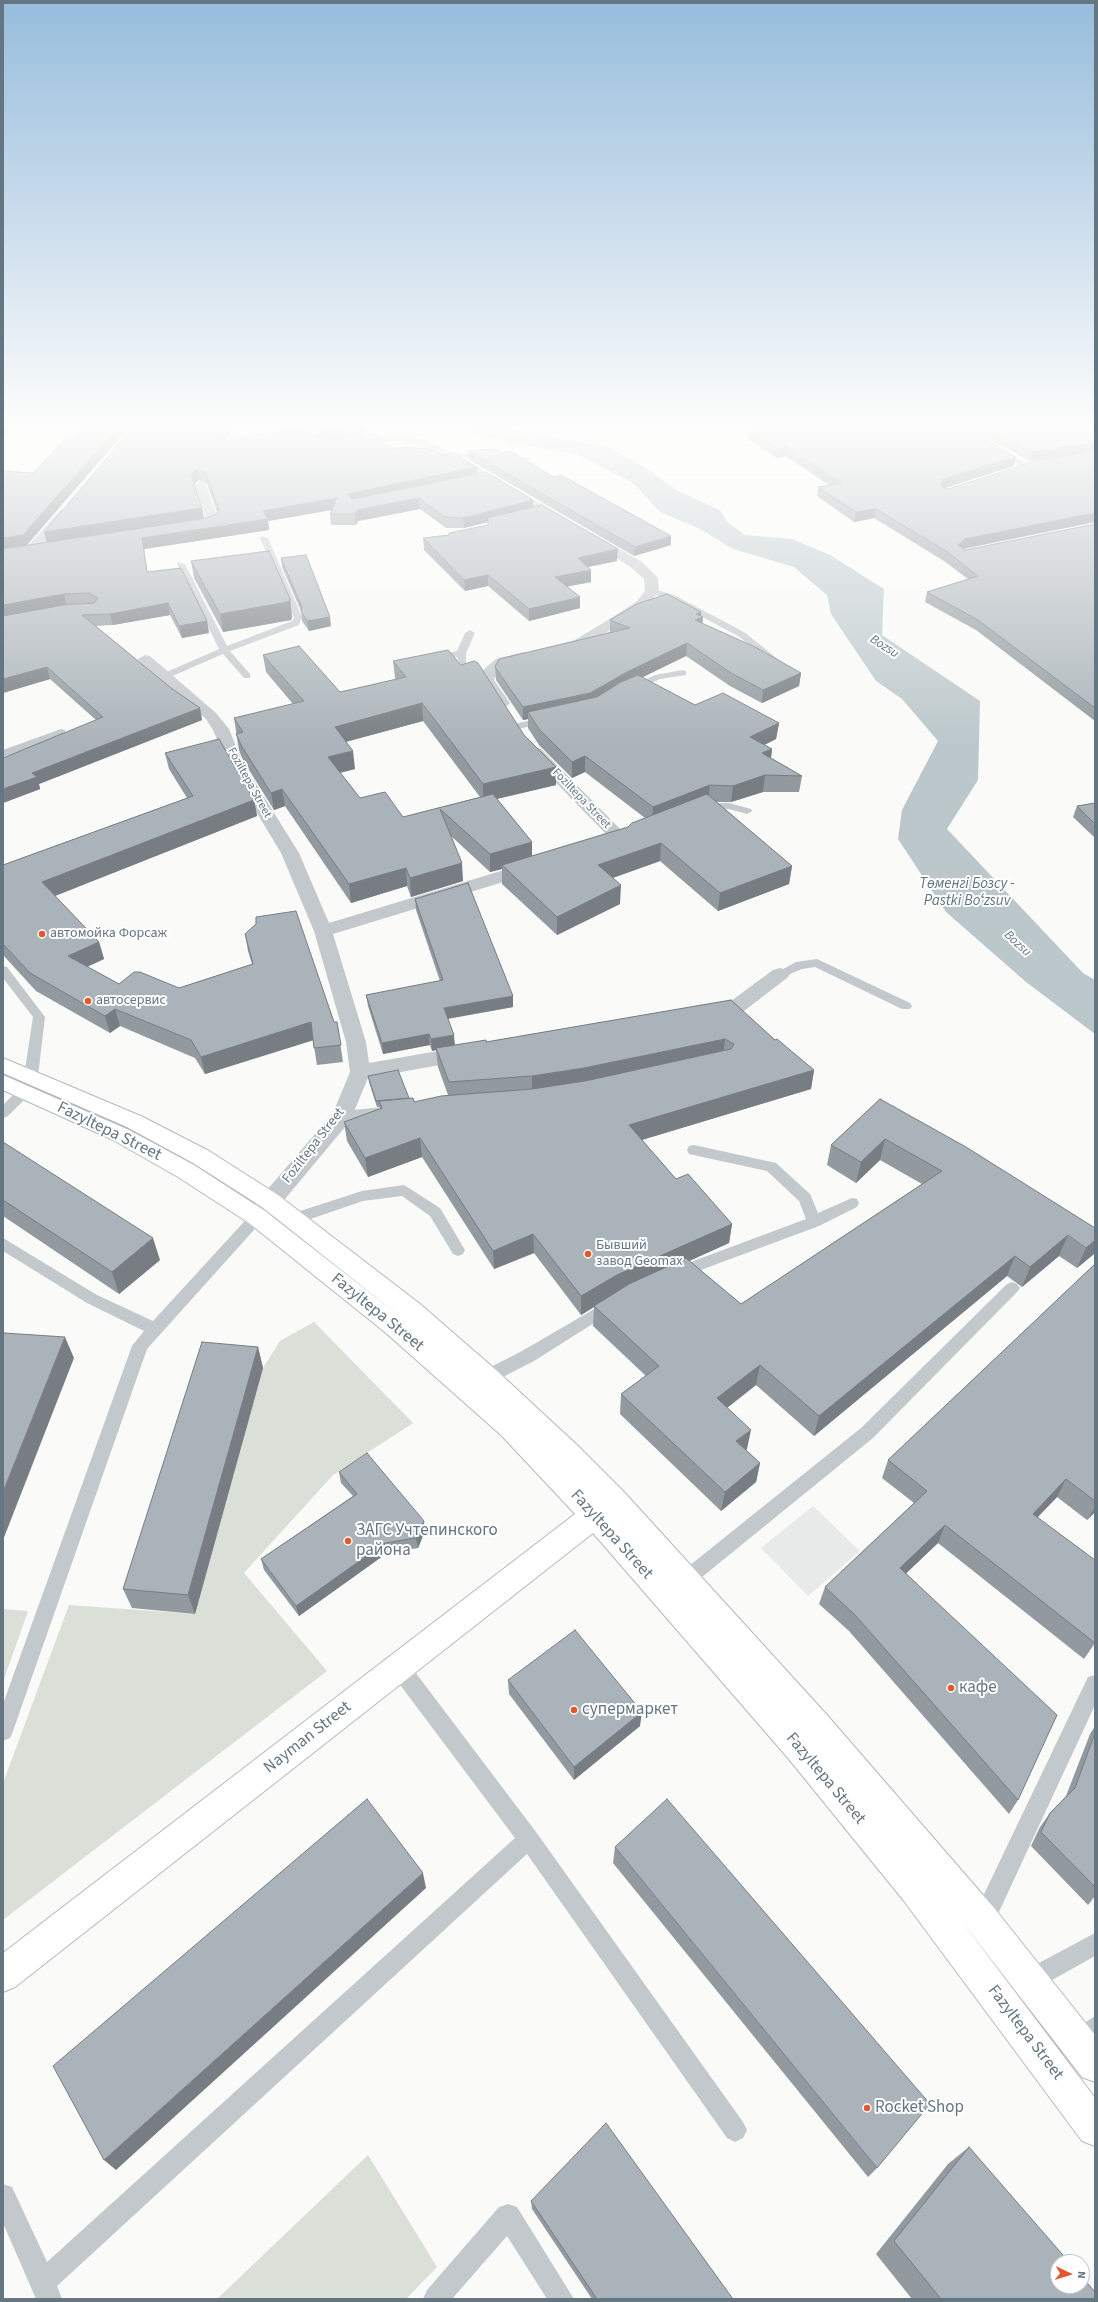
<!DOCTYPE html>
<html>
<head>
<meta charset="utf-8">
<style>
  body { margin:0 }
  #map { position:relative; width:1098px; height:2302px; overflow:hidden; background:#fafaf8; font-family:"Source Sans 3",sans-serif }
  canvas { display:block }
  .frame { position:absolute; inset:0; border:4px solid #657683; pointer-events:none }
  .north { position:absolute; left:1050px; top:2254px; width:40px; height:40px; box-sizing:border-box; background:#fff; border:1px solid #c1c8cd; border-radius:50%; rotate:94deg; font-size:11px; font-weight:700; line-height:16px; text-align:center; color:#657683 }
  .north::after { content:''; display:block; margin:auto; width:14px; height:18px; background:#e4572e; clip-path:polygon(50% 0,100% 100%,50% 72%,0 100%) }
</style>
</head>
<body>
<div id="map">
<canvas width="1098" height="2302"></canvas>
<div class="frame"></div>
<div class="north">N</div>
</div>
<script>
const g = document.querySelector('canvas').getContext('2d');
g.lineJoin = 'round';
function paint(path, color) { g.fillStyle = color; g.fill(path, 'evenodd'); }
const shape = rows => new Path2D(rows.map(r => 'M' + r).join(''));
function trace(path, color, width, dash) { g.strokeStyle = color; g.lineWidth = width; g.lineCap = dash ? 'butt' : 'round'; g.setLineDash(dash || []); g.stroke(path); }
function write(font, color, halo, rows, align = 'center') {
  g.font = font + ' "Source Sans 3",sans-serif'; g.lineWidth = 4; g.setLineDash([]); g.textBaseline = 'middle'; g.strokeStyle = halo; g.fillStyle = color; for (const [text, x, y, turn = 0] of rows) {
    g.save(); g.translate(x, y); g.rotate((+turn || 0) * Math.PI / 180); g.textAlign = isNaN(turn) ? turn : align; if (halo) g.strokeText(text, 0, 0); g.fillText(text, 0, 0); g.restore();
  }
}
paint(shape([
  [813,1506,860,1551,808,1596,761,1548]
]), '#e8e9e9');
paint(shape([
  [314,1322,413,1423,333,1475,244,1573,327,1671,3,1920,3,1783,69,1605,195,1614,263,1368,280,1341],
  [3,1609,28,1611,3,1682],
  [368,2155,437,2267,406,2299,217,2299]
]), '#dadfd7');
paint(shape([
  [448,426,496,426,611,448,647,469,678,491,720,510,727,522,745,535,792,539,830,555,884,589,882,635,980,701,978,780,947,829,1083,973,1095,980,1095,1034,1026,982,946,912,898,839,902,810,938,741,902,699,876,681,831,614,827,595,794,567,733,549,700,529,660,512,633,483,576,454,517,444]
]), '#bbc7cb');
const secondary = shape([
  [3,1058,143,1117,209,1151,278,1195,420,1304,496,1370,577,1445,624,1492,827,1715,995,1909,1095,2035,1095,2082,1082,2077,960,1919,1095,2098,1095,2146,1082,2141,904,1901,788,1758,593,1533,15,1987,3,1992,3,1953,575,1514,502,1436,386,1333,249,1223,178,1177,113,1140,3,1090,3,1075,129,1130,194,1165,265,1211,402,1318,262,1207,193,1163,127,1127,3,1073,3,1058]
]);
trace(secondary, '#b3babf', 2);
paint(shape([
  [500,452,532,459,528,461,500,456,452,458,448,456,452,454,500,452],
  [261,536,268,538,302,617,299,625,230,651,250,674,250,678,244,678,223,654,168,678,162,678,162,674,219,649,177,564,178,562,185,564,227,646,292,621,294,617,260,538,261,536],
  [652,588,676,596,744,632,783,663,775,665,738,636,670,600,649,593,649,589,652,588],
  [470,630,475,633,466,653,466,664,460,664,457,657,431,661,431,657,457,651,465,633,470,630],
  [683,670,686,671,686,675,660,679,632,691,627,688,655,675,683,670],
  [546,717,551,720,549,722,518,729,513,726,514,724,546,717],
  [61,729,65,730,65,734,3,757,3,750,61,729],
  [709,803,729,803,751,809,752,811,747,814,729,809,703,811,698,808,709,803],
  [817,959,910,1003,912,1006,910,1009,902,1009,815,967,802,969,780,978,774,974,796,962,817,959],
  [3,966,7,967,45,1017,38,1076,31,1081,24,1076,33,1017,3,978,3,966],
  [25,1086,30,1088,32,1091,30,1094,8,1116,3,1118,3,1105,20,1088,25,1086],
  [385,1107,390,1109,392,1112,390,1115,342,1121,337,1119,335,1116,337,1113,342,1111,385,1107],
  [694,1145,776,1163,810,1194,818,1213,852,1198,857,1199,859,1203,857,1207,819,1226,682,1277,677,1279,672,1277,669,1273,672,1269,806,1219,799,1201,767,1171,689,1154,687,1150,689,1146,694,1145],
  [404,1185,440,1208,465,1250,463,1254,458,1256,453,1254,430,1216,402,1196,363,1201,293,1225,288,1223,286,1219,288,1215,362,1191,404,1185],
  [257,1211,262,1213,264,1217,262,1221,147,1349,13,1731,10,1738,3,1741,3,1704,132,1346,144,1331,87,1303,3,1251,3,1238,97,1295,153,1321,252,1213,257,1211],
  [1012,1282,1017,1284,1020,1288,1017,1292,873,1438,691,1586,685,1588,679,1586,676,1580,679,1574,861,1428,1007,1284,1012,1282],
  [608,1301,613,1303,616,1307,613,1311,534,1361,493,1382,487,1384,481,1382,479,1377,481,1372,522,1351,608,1301],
  [399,1658,406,1660,536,1832,743,2122,747,2130,743,2138,735,2142,727,2138,527,1854,57,2286,62,2299,36,2299,3,2223,3,2184,12,2187,47,2262,515,1838,392,1674,390,1667,392,1660,399,1658],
  [1095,1675,1095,1705,991,1929,983,1932,975,1929,972,1921,975,1913,1088,1677,1095,1675],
  [1095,1933,1095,1956,1038,1988,1030,1991,1022,1988,1019,1980,1022,1972,1095,1933],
  [1095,2016,1095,2041,1078,2051,1070,2048,1067,2040,1070,2032,1095,2016],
  [508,2204,517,2207,574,2299,547,2299,507,2236,452,2299,423,2299,427,2290,499,2207,508,2204]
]), '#c3c8cc');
paint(shape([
  [947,426,961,426,1034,467,1032,469,1024,469,947,426],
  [396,435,424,440,456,454,570,521,568,524,560,524,448,458,417,445,396,441,352,445,346,442,352,439,396,435],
  [200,481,206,485,219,521,213,525,189,530,185,529,183,526,185,523,206,519,194,485,200,481],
  [64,509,68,510,70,513,68,516,37,553,27,553,26,550,27,547,60,510,64,509],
  [592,533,642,562,658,578,659,591,646,608,583,647,561,652,556,651,554,648,556,645,573,641,603,623,636,602,645,591,644,579,632,568,588,540,586,537,592,533],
  [524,652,531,656,529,659,506,665,498,671,494,680,510,703,507,706,502,708,497,706,480,680,484,669,496,659,524,652],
  [145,655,150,656,216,713,229,729,243,763,299,853,329,923,524,864,530,863,536,864,539,868,536,872,333,934,366,1042,369,1063,467,1046,474,1048,477,1053,474,1058,467,1060,368,1078,350,1121,265,1223,257,1226,249,1223,246,1217,249,1211,333,1113,350,1072,346,1042,314,931,281,853,227,763,213,730,206,719,140,662,138,659,145,655],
  [535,747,541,749,627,836,630,840,627,844,603,851,597,850,594,846,597,842,610,838,529,755,527,752,529,749,535,747],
  [780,968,787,970,790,974,787,978,744,1011,708,1017,701,1016,698,1011,701,1006,731,1001,773,970,780,968]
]), '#c3c8cc');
paint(secondary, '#fff');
paint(shape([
  [130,426,27,545,47,542,236,426,224,440,290,432,365,435,395,449,477,467,477,474,533,507,617,561,588,567,591,570,591,582,567,586,580,597,580,608,529,621,488,586,465,591,424,550,423,538,449,535,488,525,488,522,464,528,446,528,420,509,358,521,356,525,331,525,330,514,331,510,268,521,269,530,144,549,147,572,207,621,209,633,182,638,170,615,113,625,96,626,171,688,200,708,202,720,39,784,40,789,3,803,96,720,50,679,3,693,33,473,74,438],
  [199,480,207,484,217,512,216,514,207,518,204,518,202,508,194,484],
  [775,426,850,426,803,435,1014,466,943,488,948,489,1074,455,1030,461,964,426,1095,426,1095,522,963,548,965,550,1095,524,1095,721,976,630,925,602,927,592,968,579,944,561,874,518,854,522,817,496,818,487,829,485,786,456,777,458,748,439,749,430],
  [468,451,671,545,634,556,468,459],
  [281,558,331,626,309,631,302,621,301,611,282,567],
  [191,561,290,599,292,617,291,620,223,632,194,578],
  [701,617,703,617,702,624,801,673,799,686,762,703,730,686,686,656,642,677,695,705,779,723,776,739,764,745,772,749,771,758,802,776,799,792,763,792,731,802,716,802,792,866,789,884,718,911,660,861,613,878,620,904,557,935,502,884,502,869,490,872,451,836,463,881,411,897,407,886,351,903,285,806,274,810,244,762,239,751,234,718,293,704,266,672,263,655,340,692,396,679,395,678,393,661,461,665,524,735,556,767,556,785,497,799,532,842,532,856,628,827,645,818,585,772,572,778,539,745,528,728,528,719,523,720,496,680,495,667,610,632,610,620],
  [423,721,480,797,403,817,360,798,340,773,355,769,346,742],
  [165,753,254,800,257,816,55,896,99,942,104,959,87,967,119,984,179,988,252,964,248,951,245,934,334,1022,337,1022,343,1062,317,1065,313,1040,205,1074,195,1058,120,1026,110,1033,36,991,3,955,3,865,187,798,169,769],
  [1095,803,1095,838,1073,817,1077,806],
  [415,899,513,996,513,1007,448,1019,455,1045,486,1042,731,1000,775,1040,814,1070,811,1089,642,1140,676,1179,732,1224,729,1243,689,1261,741,1304,922,1184,880,1160,856,1183,827,1165,831,1145,880,1099,1094,1254,1077,1268,1059,1256,1022,1287,1007,1276,814,1436,756,1385,727,1408,747,1449,746,1450,760,1463,756,1482,721,1511,620,1414,621,1394,646,1376,593,1326,594,1307,581,1315,534,1253,494,1269,422,1157,368,1177,347,1141,344,1122,380,1109,380,1107,377,1107,369,1082,368,1076,409,1098,414,1102,448,1095,438,1067,436,1050,432,1051,430,1045,383,1054,368,1006,366,995,440,981,416,910],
  [3,1142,160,1260,119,1294,3,1216],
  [1095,1264,1095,1512,1087,1520,1057,1497,1038,1517,1095,1643,1084,1659,938,1543,906,1573,1018,1800,1009,1814,849,1631,819,1604,825,1587,914,1503,882,1478,888,1460],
  [258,1347,263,1368,195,1614,132,1608,123,1589],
  [339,1472,425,1531,418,1548,387,1553,299,1616,264,1570,261,1559,353,1496,341,1483],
  [508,1680,640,1726,574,1780,509,1694],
  [1095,1726,1095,1896,1088,1905,1031,1846,1040,1827,1050,1813,1066,1796,1090,1734],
  [615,1847,877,2168,868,2177,613,1863],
  [969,2147,1095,2299,912,2299,876,2254,948,2164],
  [531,2201,733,2299,592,2299,532,2209]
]), '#929a9f');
paint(shape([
  [3,426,13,426,3,436],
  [119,426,130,426,26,546,3,549,3,538],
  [226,426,236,426,214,452,212,442],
  [364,426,365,436,321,442,312,436,320,431],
  [804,426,850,426,803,435,797,430],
  [1095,443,1095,452,1030,461,1032,452],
  [787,447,786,456,777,458,778,449],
  [1016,457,1014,466,942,489,941,485,943,479],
  [477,467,477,477,349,505,348,494],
  [197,469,199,480,193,485,191,475],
  [337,498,338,509,268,521,269,530,144,549,149,583,147,572,142,538,263,511],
  [419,498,420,509,358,521,356,525,355,514,357,510],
  [533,500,533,511,464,528,463,518],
  [202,508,204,519,47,543,44,532],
  [876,509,874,518,854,522,856,512],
  [1095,513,1095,522,963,549,958,545,965,539],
  [671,536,671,545,634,556,635,547],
  [618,549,617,561,578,569,578,558],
  [591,570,591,582,555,589,555,577],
  [488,575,488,586,465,591,464,580],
  [64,594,67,606,3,617,3,605],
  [580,597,580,608,529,621,529,609],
  [290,599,292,617,291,620,223,632,220,614],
  [168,603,170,615,113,625,110,614],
  [701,612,701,618,703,617,702,630,694,633,696,614],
  [330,617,331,626,309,631,307,621],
  [207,621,209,633,182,638,179,626],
  [687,643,686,656,627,685,589,706,528,712,528,719,523,720,523,707,627,672],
  [47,667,50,679,3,693,3,679],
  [801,673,799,686,762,703,763,690],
  [422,703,423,721,337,744,335,727],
  [200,708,202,720,39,784,40,789,3,803,3,789,32,773],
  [779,723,776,739,748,753,750,737],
  [772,749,770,765,762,753],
  [353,751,355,769,330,775,328,757],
  [585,756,585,772,572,778,572,762],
  [556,767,556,785,483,802,483,784],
  [765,775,763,792,731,802,733,786],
  [710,785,708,802,652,824,653,807],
  [282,789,285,806,274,810,271,793],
  [254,800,257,816,47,899,42,882],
  [532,842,532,860,502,865,502,869,490,872,490,854],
  [661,843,660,861,598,883,598,865],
  [462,863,463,881,411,897,410,878],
  [792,866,789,884,718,911,720,893],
  [406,868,407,886,351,903,349,884],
  [621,885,620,904,557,935,557,917],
  [99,942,104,959,73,973,68,956],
  [513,996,513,1007,445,1019,444,1008],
  [115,1009,120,1026,110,1033,105,1016],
  [311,1022,314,1040,205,1074,201,1057],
  [429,1034,430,1045,383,1054,382,1043],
  [454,1035,455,1047,436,1048,436,1050,432,1051,431,1039],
  [725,1039,723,1058,532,1095,532,1076],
  [814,1070,811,1089,628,1144,629,1125],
  [420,1138,422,1157,368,1177,365,1158],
  [885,1139,880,1160,856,1183,861,1162],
  [732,1224,729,1243,616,1294,594,1306,594,1307,581,1315,581,1296,617,1275],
  [533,1234,534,1253,494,1269,493,1251],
  [1068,1235,1059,1256,1022,1287,1030,1267],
  [153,1238,160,1260,119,1294,112,1272],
  [1095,1240,1095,1252,1094,1254,1077,1268,1086,1248],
  [1015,1256,1007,1276,814,1436,819,1416],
  [65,1337,74,1358,3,1540,3,1492],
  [258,1347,263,1368,195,1614,188,1595],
  [760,1365,756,1385,714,1418,717,1398],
  [751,1430,747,1449,733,1461,736,1441],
  [760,1463,756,1482,721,1511,725,1492],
  [1066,1479,1057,1497,1024,1531,1033,1514],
  [1095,1507,1095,1512,1087,1520],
  [424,1521,425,1531,418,1548,416,1538],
  [945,1525,938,1543,894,1585,900,1568],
  [385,1543,387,1553,299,1616,296,1606],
  [642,1712,640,1726,574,1780,574,1767],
  [423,1873,426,1888,116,2170,104,2160]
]), '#777d82');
const building = shape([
  [86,426,119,426,23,535,3,538,3,471,33,473,66,438,74,438,86,426],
  [134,426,226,426,212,442,284,431,290,432,328,426,363,426,320,431,312,436,320,440,374,434,395,449,407,447,427,449,443,455,453,453,477,467,348,494,352,499,486,472,533,500,463,518,445,517,419,498,357,510,355,514,330,514,337,498,263,511,268,519,142,538,147,572,181,568,207,621,179,626,168,603,110,614,82,615,171,688,200,708,32,773,37,777,3,789,3,758,103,717,47,667,3,679,3,616,64,605,94,603,98,598,89,593,64,594,3,605,3,549,207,518,216,514,219,510,206,474,197,469,191,475,202,508,44,532,134,426],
  [775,426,804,426,797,430,803,435,852,426,962,426,1016,457,943,479,941,485,943,488,948,489,1032,462,1095,451,1095,513,965,539,958,545,965,550,1095,524,1095,708,978,620,927,592,978,576,946,551,876,509,856,512,818,487,841,483,787,447,778,449,749,430,775,426],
  [982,426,1095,426,1095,443,1032,452,982,426],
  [496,449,501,453,510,451,554,477,561,475,671,536,635,547,468,451,496,449],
  [542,505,618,549,578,558,591,570,555,577,580,597,529,609,488,575,464,580,423,538,449,535,449,533,488,525,488,518,542,505],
  [269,551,290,599,288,602,220,614,191,561,269,551],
  [306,555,330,617,307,621,301,611,302,607,281,558,306,555],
  [667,594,701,612,696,614,703,617,695,620,755,647,801,673,763,690,731,673,687,643,627,672,590,693,523,707,495,667,499,659,630,628,610,620,637,604,667,594],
  [299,646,340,692,406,677,393,661,448,650,461,665,474,661,478,663,524,735,556,767,483,784,422,703,335,727,353,751,328,757,360,798,385,792,403,817,493,794,532,842,490,854,440,809,462,863,410,878,406,868,349,884,282,789,271,793,241,745,236,734,243,732,234,718,304,701,263,655,299,646],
  [638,675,695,705,723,693,779,723,750,737,772,749,762,753,802,776,765,775,733,786,710,785,653,807,585,756,572,762,539,729,528,712,597,697,621,682,638,675],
  [219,739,254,800,42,882,99,942,68,956,119,984,134,972,140,972,179,988,253,964,245,934,256,924,256,917,296,911,334,1022,337,1022,341,1045,314,1048,311,1022,201,1057,191,1040,115,1009,105,1016,30,973,3,944,3,887,4,887,3,886,3,865,193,796,165,753,219,739],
  [707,794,792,866,720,893,661,843,598,865,621,885,557,917,502,865,628,827,632,823,707,794],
  [1095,803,1095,824,1077,806,1095,803],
  [468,883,513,996,444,1008,454,1035,431,1039,429,1034,382,1043,366,995,443,980,415,899,468,883],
  [731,1000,775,1040,777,1039,814,1070,629,1125,676,1179,688,1174,732,1224,617,1275,581,1296,533,1234,493,1251,420,1138,365,1158,344,1122,382,1108,379,1101,413,1098,414,1102,441,1096,532,1089,585,1081,731,1049,734,1044,725,1039,584,1068,532,1076,449,1082,436,1048,486,1040,486,1042,731,1000],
  [398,1070,409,1098,376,1101,368,1076,398,1070],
  [880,1099,966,1147,1095,1228,1095,1240,1086,1248,1068,1235,1030,1267,1015,1256,819,1416,760,1365,717,1398,751,1430,736,1441,760,1463,725,1492,621,1394,659,1366,594,1306,629,1284,686,1258,741,1304,942,1171,885,1139,861,1162,831,1145,880,1099],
  [3,1142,153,1238,112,1272,3,1200,3,1142],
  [1095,1264,1095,1501,1066,1479,1033,1514,1095,1560,1095,1643,945,1525,900,1568,1057,1715,1018,1800,855,1615,825,1587,927,1491,888,1460,1095,1264],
  [4,1333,65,1337,3,1492,3,1335,4,1333],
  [202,1342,258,1347,188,1595,123,1589,202,1342],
  [367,1453,424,1521,416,1538,385,1543,296,1606,261,1559,357,1494,339,1472,367,1453],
  [575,1630,642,1712,574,1767,508,1680,575,1630],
  [1095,1733,1095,1887,1041,1832,1050,1813,1075,1788,1095,1733],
  [367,1799,423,1873,104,2160,53,2066,367,1799],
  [667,1799,930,2104,877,2168,615,1847,667,1799],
  [606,2123,733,2299,597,2299,531,2201,606,2123],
  [969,2147,1069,2262,1058,2262,1058,2286,1082,2286,1082,2277,1095,2292,1095,2299,941,2299,894,2241,969,2147]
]);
paint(building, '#aab3b9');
trace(building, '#777d82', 1);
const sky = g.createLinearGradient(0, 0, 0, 748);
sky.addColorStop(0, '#96bcdc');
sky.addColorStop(0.57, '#fdfdfc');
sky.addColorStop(1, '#fdfdfc00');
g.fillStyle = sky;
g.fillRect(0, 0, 1098, 748);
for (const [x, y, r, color] of [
  [42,934,4,"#e4572e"],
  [88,1001,4,"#e4572e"],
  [588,1254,4,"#e4572e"],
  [348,1541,4,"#e4572e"],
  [951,1688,4,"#e4572e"],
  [574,1710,4,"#e4572e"],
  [867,2108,4,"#e4572e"]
]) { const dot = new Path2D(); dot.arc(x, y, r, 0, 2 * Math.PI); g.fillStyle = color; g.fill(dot); trace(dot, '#fff', 1.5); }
write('12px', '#657683', '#fff', [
  ["Foziltepa Street",249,783,61],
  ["Foziltepa Street",581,799,46]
]);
write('italic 13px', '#60757c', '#fff', [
  ["Bozsu",884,647,33],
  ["Bozsu",1017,944,43]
]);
write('14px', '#657683', '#fff', [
  ["автомойка Форсаж",50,934],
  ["автосервис",96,1001],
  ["Бывший",596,1246],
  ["завод Geomax",596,1262]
], 'left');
write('14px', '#657683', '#fff', [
  ["Foziltepa Street",314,1146,-52]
]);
write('italic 15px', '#60757c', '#fff', [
  ["Төменгі Бозсу -",967,885],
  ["Pastki Boʻzsuv",967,902]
]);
write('17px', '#657683', '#fff', [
  ["Fazyltepa Street",109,1132,26],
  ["Fazyltepa Street",377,1313,39],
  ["Fazyltepa Street",611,1535,48],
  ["Nayman Street",308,1738,-38],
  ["Fazyltepa Street",825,1779,50],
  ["Fazyltepa Street",1025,2033,53]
]);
write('17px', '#657683', '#fff', [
  ["ЗАГС Учтепинского",356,1531],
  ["района",356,1551],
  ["кафе",959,1688],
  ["супермаркет",582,1710],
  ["Rocket Shop",875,2108]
], 'left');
</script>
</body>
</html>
